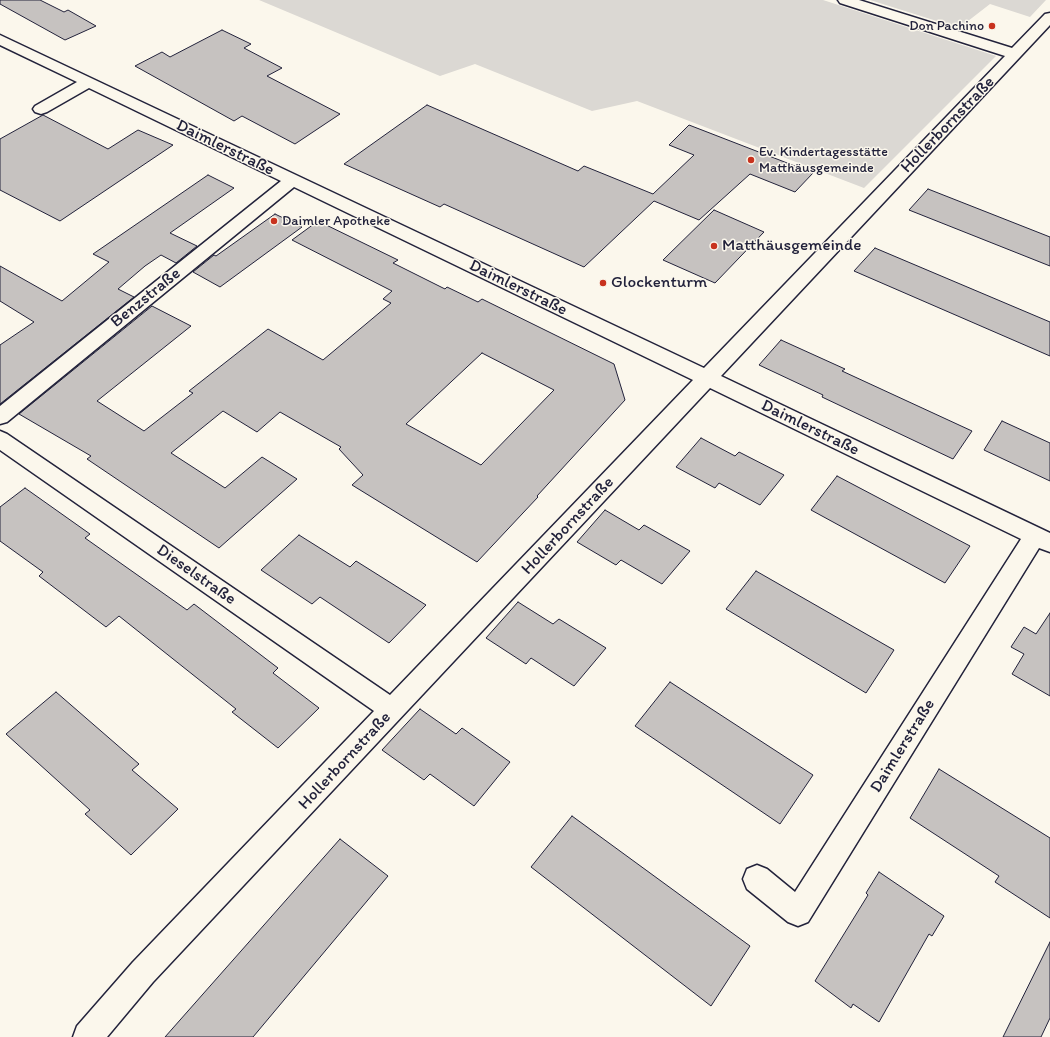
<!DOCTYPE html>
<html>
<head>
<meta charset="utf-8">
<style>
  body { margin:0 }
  canvas { display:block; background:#fbf7ec }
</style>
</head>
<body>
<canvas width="1050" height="1037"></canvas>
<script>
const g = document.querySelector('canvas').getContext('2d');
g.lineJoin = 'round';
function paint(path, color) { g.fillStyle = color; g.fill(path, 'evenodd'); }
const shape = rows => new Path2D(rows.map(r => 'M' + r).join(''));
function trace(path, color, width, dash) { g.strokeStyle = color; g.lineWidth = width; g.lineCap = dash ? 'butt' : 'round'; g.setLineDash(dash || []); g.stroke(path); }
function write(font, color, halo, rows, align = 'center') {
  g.font = font + ' Itim,sans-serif'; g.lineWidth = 3; g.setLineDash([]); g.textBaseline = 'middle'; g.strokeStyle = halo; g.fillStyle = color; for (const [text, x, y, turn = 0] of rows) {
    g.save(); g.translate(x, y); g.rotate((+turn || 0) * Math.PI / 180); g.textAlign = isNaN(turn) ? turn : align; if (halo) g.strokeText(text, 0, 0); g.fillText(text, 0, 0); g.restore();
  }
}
paint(shape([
  [259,0,823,0,996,56,864,188,637,101,592,111,475,64,440,76],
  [870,0,1046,0,1030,17,990,4,959,28]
]), '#dbd8d3');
const building = shape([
  [0,0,40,0,64,12,68,10,96,26,65,40,0,4,0,0],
  [222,30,251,44,244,48,282,68,267,76,340,114,295,144,242,116,234,121,135,66,162,52,170,57,222,30],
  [427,105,578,171,584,166,653,194,694,155,669,145,689,125,813,173,795,192,750,174,699,220,654,201,584,267,444,204,440,207,344,164,427,105],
  [43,115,108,149,138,130,173,145,60,221,0,190,0,139,43,115],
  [208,175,234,188,170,233,197,246,176,263,161,255,145,266,118,289,134,297,0,404,0,345,34,322,0,301,0,266,62,301,109,262,93,254,208,175],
  [928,189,1050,237,1050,266,909,210,928,189],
  [714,210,764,232,715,283,663,260,714,210],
  [275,214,302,227,220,287,193,272,214,255,216,256,275,214],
  [318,221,398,260,393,263,445,289,447,287,478,302,482,299,614,364,625,400,537,496,538,497,477,562,352,485,363,475,339,449,341,447,280,412,257,432,223,411,171,453,225,488,262,457,297,479,219,548,87,459,91,456,19,414,152,306,191,326,97,401,144,431,193,393,189,391,268,329,323,360,391,303,383,299,392,291,292,240,318,221],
  [482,353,554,390,481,465,406,424,482,353],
  [875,248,1050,322,1050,356,854,271,875,248],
  [781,340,845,369,842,371,972,431,953,459,822,397,823,395,759,365,781,340],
  [1002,421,1050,443,1050,481,984,450,1002,421],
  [701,438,735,456,739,452,784,475,760,505,719,483,715,488,676,467,701,438],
  [837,476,970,546,945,583,811,510,837,476],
  [25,488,90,534,85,538,187,610,194,604,278,668,273,673,319,708,278,748,232,712,236,709,119,616,106,627,39,576,43,572,0,541,0,507,25,488],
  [605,510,639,530,644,525,690,551,662,584,621,560,616,565,577,542,605,510],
  [299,535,350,567,356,561,426,605,389,643,320,597,312,604,261,570,299,535],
  [756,571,894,650,866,693,726,609,756,571],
  [518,602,553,624,559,619,606,648,574,686,531,658,526,664,486,638,518,602],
  [1050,613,1050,696,1012,674,1024,654,1011,647,1024,627,1036,634,1050,613],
  [670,682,813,775,780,824,635,726,670,682],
  [56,692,139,764,132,770,178,809,131,855,85,814,90,810,6,734,56,692],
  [420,709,456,734,462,728,510,762,474,806,430,774,424,780,382,750,420,709],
  [939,769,1050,838,1050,918,995,882,999,876,910,818,939,769],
  [572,816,750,946,711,1006,531,867,572,816],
  [340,839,388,876,253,1037,165,1037,340,839],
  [879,872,944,916,932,936,929,934,879,1022,853,1004,851,1008,815,981,868,895,866,893,879,872],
  [1050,942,1050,1018,1041,1037,1003,1037,1050,942]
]);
paint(building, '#c6c2c0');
trace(building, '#22223b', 1);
const minor = shape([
  [838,0,859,0,1012,48,1045,14,1050,13,1050,25,721,376,1050,533,1050,552,1039,548,808,922,798,926,788,922,747,889,743,879,747,869,757,865,767,869,795,892,1021,539,710,388,153,982,107,1037,73,1037,77,1026,133,962,374,711,0,450,0,431,7,434,390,695,693,380,294,187,7,422,0,424,0,406,281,181,89,88,47,112,41,114,35,112,33,109,35,106,77,82,0,45,0,35,704,368,1005,56,840,3,838,0]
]);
trace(minor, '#22223b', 3);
paint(minor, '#fbf7ec');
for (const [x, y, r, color] of [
  [992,26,4,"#c8321e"],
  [751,160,4,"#c8321e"],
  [274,221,4,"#c8321e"],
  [714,246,4,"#c8321e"],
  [603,283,4,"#c8321e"]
]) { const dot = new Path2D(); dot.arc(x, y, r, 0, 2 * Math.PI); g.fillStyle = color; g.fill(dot); trace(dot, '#fbf7ec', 1.5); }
write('14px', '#22223b', '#fbf7ec', [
  ["Don Pachino",984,26,"right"],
  ["Ev. Kindertagesstätte",759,152],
  ["Matthäusgemeinde",759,168],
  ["Daimler Apotheke",282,221]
], 'left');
write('17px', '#22223b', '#fbf7ec', [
  ["Hollerbornstraße",948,125,-46],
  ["Daimlerstraße",225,148,26],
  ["Daimlerstraße",518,288,26],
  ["Benzstraße",146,298,-39],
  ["Daimlerstraße",810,428,26],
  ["Hollerbornstraße",568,526,-47],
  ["Dieselstraße",196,575,35],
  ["Daimlerstraße",903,746,-58],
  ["Hollerbornstraße",345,761,-47]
]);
write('17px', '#22223b', '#fbf7ec', [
  ["Matthäusgemeinde",722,246],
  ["Glockenturm",611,283]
], 'left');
</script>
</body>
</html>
